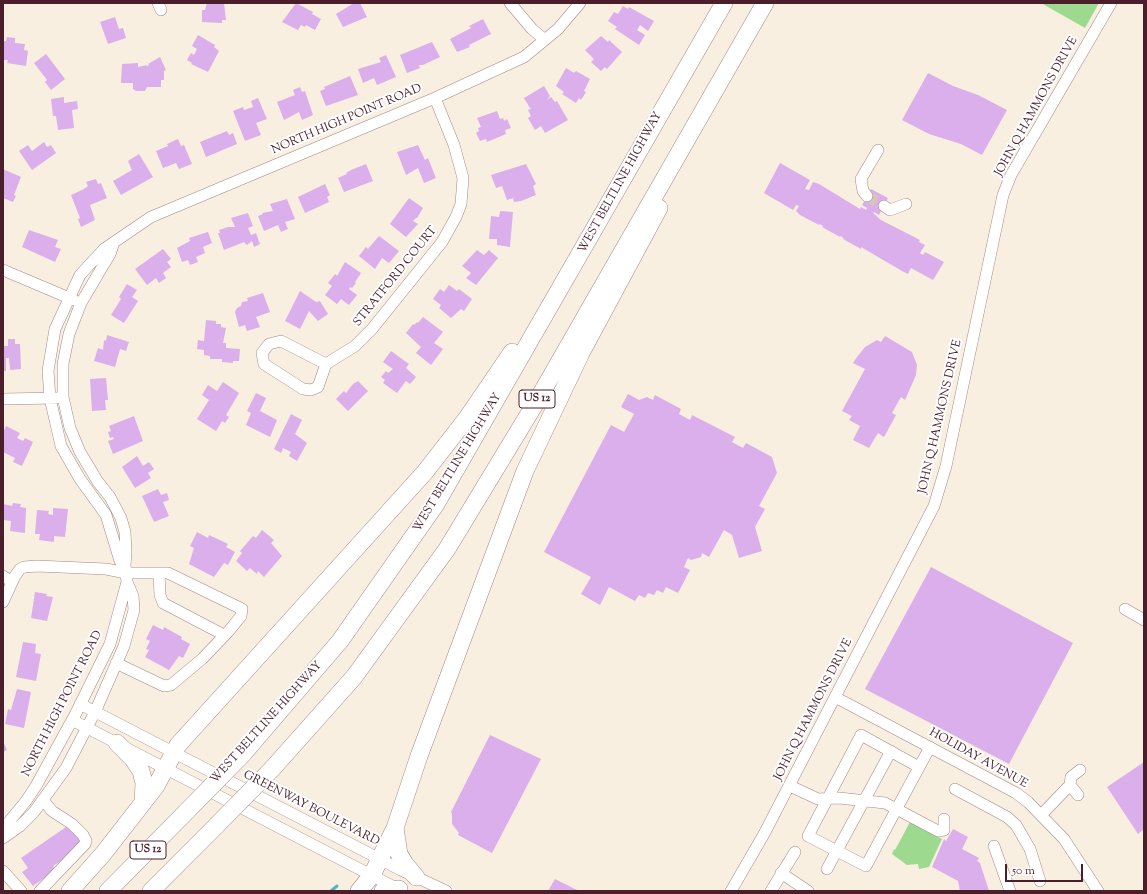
<!DOCTYPE html>
<html>
<head>
<meta charset="utf-8">
<style>
  body { margin:0 }
  #map { position:relative; width:1147px; height:894px; overflow:hidden; background:#f9efe0; font-family:"Sorts Mill Goudy",serif }
  canvas { display:block }
  .frame { position:absolute; inset:0; border:4px solid #4a1f2b; pointer-events:none }
  .scale { position:absolute; left:1005px; top:864px; width:78px; height:18px; box-sizing:border-box; border:2px solid #4a1f2b; border-top:0; padding-left:5px; font-size:12px; line-height:14px; white-space:nowrap; color:#4a1f2b; -webkit-text-stroke:3px #fff; paint-order:stroke }
</style>
</head>
<body>
<div id="map">
<canvas width="1147" height="894"></canvas>
<div class="frame"></div>
<div class="scale">50 m</div>
</div>
<script>
const g = document.querySelector('canvas').getContext('2d');
g.lineJoin = 'round';
function paint(path, color) { g.fillStyle = color; g.fill(path, 'evenodd'); }
const shape = rows => new Path2D(rows.map(r => 'M' + r).join(''));
function trace(path, color, width, dash) { g.strokeStyle = color; g.lineWidth = width; g.lineCap = dash ? 'butt' : 'round'; g.setLineDash(dash || []); g.stroke(path); }
function write(font, color, halo, rows, align = 'center') {
  g.font = font + ' "Sorts Mill Goudy",serif'; g.lineWidth = 4; g.setLineDash([]); g.textBaseline = 'middle'; g.strokeStyle = halo; g.fillStyle = color; for (const [text, x, y, turn = 0] of rows) {
    g.save(); g.translate(x, y); g.rotate((+turn || 0) * Math.PI / 180); g.textAlign = isNaN(turn) ? turn : align; if (halo) g.strokeText(text, 0, 0); g.fillText(text, 0, 0); g.restore();
  }
}
paint(shape([
  [1041,3,1099,3,1085,28],
  [910,822,942,839,929,867,919,869,918,864,907,865,892,854,894,849,895,850]
]), '#9dda8f');
trace(shape([
  [331,891,337,886]
]), '#49b7c4', 3);
paint(shape([
  [207,3,224,3,226,20,222,20,222,23,202,22,202,10,205,10],
  [296,3,313,12,312,14,321,19,315,30,306,25,305,27,301,25,298,30,282,22],
  [354,3,360,3,367,17,343,27,336,14],
  [623,6,628,9,629,7,654,21,648,31,640,25,637,30,645,35,639,45,615,29,617,27,608,21,614,12,618,14],
  [115,17,119,29,123,28,126,38,108,44,100,22],
  [483,19,491,34,469,45,470,47,457,52,450,39,471,28,469,26],
  [198,35,215,45,214,47,219,51,208,72,191,64,192,63,187,60,191,53,194,55,197,49,192,46],
  [601,36,608,42,609,40,622,52,607,69,605,67,601,71,591,62,594,59,585,50],
  [7,37,15,38,15,43,25,44,24,50,28,51,26,66,7,63,8,60,3,60,3,41,6,41],
  [432,42,440,57,423,65,419,65,420,68,407,73,400,55],
  [46,54,65,79,51,90,45,82,47,80,34,63],
  [386,55,396,77,377,85,374,78,363,83,358,69,381,62,379,58],
  [160,57,166,70,164,71,164,80,161,80,161,87,147,87,145,91,136,91,133,89,133,83,121,83,122,64,138,63,138,67,147,65,146,67,149,65,148,64],
  [566,68,574,73,576,71,590,79,584,91,586,92,581,100,579,98,576,103,562,94,564,92,556,86],
  [928,73,953,86,978,95,1007,110,982,155,961,144,929,134,902,120],
  [350,76,358,95,326,106,320,91,325,89,324,87],
  [544,86,550,96,547,100,551,97,555,102,557,101,568,120,545,133,541,126,535,130,528,118,531,116,528,110,532,108,530,108,524,98],
  [300,87,302,92,305,91,313,115,302,120,299,112,284,120,277,102,295,95,293,90],
  [64,97,64,103,77,101,78,109,72,110,74,128,58,130,56,116,53,116,51,99],
  [258,98,267,119,256,123,261,135,245,141,233,111,243,107,244,110,253,107,251,101],
  [497,111,500,119,503,118,504,121,507,119,511,128,505,130,506,134,487,142,486,139,480,141,476,133,479,131,478,128,481,127,477,118],
  [227,131,229,135,233,133,237,144,206,157,200,142],
  [178,139,181,146,184,145,192,164,179,169,176,163,163,168,156,151,168,146,167,144],
  [44,142,47,147,51,145,56,153,32,170,19,151,28,145,32,151],
  [418,145,425,160,428,158,436,178,424,183,418,168,406,175,397,152],
  [139,154,153,177,121,195,113,181,132,170,128,161],
  [780,163,810,180,805,189,809,190,813,182,819,184,860,209,861,207,866,210,867,208,862,205,871,189,888,198,879,215,874,212,873,213,881,220,920,240,919,242,925,245,920,253,923,255,925,252,944,262,933,280,911,268,908,274,902,271,861,247,861,249,843,239,844,238,840,236,840,237,822,227,823,226,820,224,819,225,800,215,796,211,799,206,796,205,793,210,764,193],
  [366,164,373,181,344,192,338,178,347,174,346,173,351,170],
  [526,164,536,184,533,186,536,195,521,201,514,202,513,198,507,200,502,186,496,188,491,175],
  [3,169,21,177,14,195,16,196,13,202,3,198],
  [96,179,98,184,101,183,107,198,90,205,95,220,81,227,78,219,80,218,71,195,84,189,88,186,86,182],
  [325,184,330,195,327,197,329,202,305,213,298,197],
  [409,198,423,208,417,218,416,218,413,221,418,224,406,237,390,224],
  [287,199,295,219,285,222,288,229,281,232,278,225,264,231,258,216,263,214,262,213,273,211,270,204],
  [500,211,513,212,510,247,497,245,497,239,489,239,491,216,499,217],
  [248,213,253,226,248,228,251,235,256,233,260,244,254,247,252,241,247,245,244,242,224,250,218,233,220,233,219,230,228,227,235,227,231,218],
  [29,230,58,240,55,247,61,249,55,262,22,247],
  [208,232,212,243,203,247,205,253,196,257,198,262,190,265,188,260,182,262,177,248,190,241,189,238],
  [379,236,399,251,389,263,382,258,375,269,359,256,366,247,368,249],
  [163,249,171,259,167,262,171,267,163,273,166,278,159,283,156,278,147,285,135,269],
  [477,250,484,255,489,250,498,258,476,285,466,278,471,273,462,266],
  [345,262,361,273,355,282,356,283,352,288,350,287,349,289,357,295,349,305,341,299,337,304,325,295,332,286,328,283,335,274,337,276],
  [127,284,137,290,132,297,138,301,124,323,111,315,121,299,119,297],
  [449,285,457,291,459,289,472,299,464,311,461,309,451,318,439,308,441,305,433,299,440,289,444,292],
  [300,291,316,302,320,301,328,314,318,321,309,311,300,329,285,321],
  [263,293,270,312,256,317,260,327,247,331,245,325,239,327,235,312,237,308,241,306,242,302,248,301,247,298],
  [423,317,443,332,434,343,443,349,431,365,416,353,421,347,406,333,413,324,414,325,417,322,418,323],
  [206,320,216,321,216,324,221,324,221,327,226,328,223,343,226,343,226,348,240,349,239,361,233,361,233,363,222,362,222,359,210,359,210,356,204,355,204,350,197,349,198,340,204,341],
  [107,335,129,342,126,351,120,349,115,367,94,361,98,348,103,350,104,340,106,341],
  [885,336,912,352,917,365,916,375,905,400,901,397,892,413,896,415,884,437,878,433,869,448,853,440,860,426,849,420,852,416,842,411,865,369,853,363,857,357,865,347,877,340,881,342],
  [8,339,15,339,15,344,20,344,21,369,10,370,9,358,6,358,6,371,3,371,3,346,8,346],
  [391,351,409,364,406,368,416,377,410,384,406,381,397,393,383,383,385,380,381,377,386,371,388,373,393,369,383,362],
  [106,378,108,400,105,400,106,410,92,411,90,379],
  [358,381,368,391,348,411,336,399,344,391,346,393,353,384],
  [223,382,239,393,226,415,229,417,225,423,222,421,216,431,197,419,209,400,202,395,208,385,217,391],
  [256,393,266,398,260,411,277,420,270,437,246,425,251,413,247,411],
  [628,394,639,400,647,397,653,400,655,395,681,409,679,414,690,420,692,415,735,437,732,442,743,448,746,443,772,457,777,473,759,506,765,509,755,527,762,551,739,558,732,535,724,530,709,557,702,553,701,557,691,560,688,558,684,567,690,570,678,593,666,587,663,593,657,590,654,595,648,593,645,598,639,595,635,601,609,587,600,605,581,594,591,577,544,552,611,425,624,432,634,414,621,407],
  [291,414,302,420,295,434,307,443,297,461,289,456,291,452,283,448,281,453,274,449],
  [134,416,143,441,113,454,108,441,114,439,113,437,110,438,108,432,111,431,109,426],
  [6,426,20,433,17,438,23,441,25,438,33,442,22,466,13,462,15,458,3,452,3,433],
  [137,456,143,466,149,462,154,469,148,473,151,478,135,488,122,467],
  [158,489,161,495,167,493,169,500,163,502,169,516,154,522,142,496],
  [13,503,21,504,20,507,26,508,25,533,10,531,11,521,3,520,3,504,12,506],
  [53,508,68,509,65,537,54,536,54,542,39,540,40,534,35,534,37,510,49,511,48,514,53,515],
  [262,530,274,540,271,543,282,556,264,577,258,571,257,574,250,568,247,571,236,561,242,553,240,551,253,536,256,538],
  [197,532,208,538,209,535,228,544,226,547,235,552,228,565,224,563,214,577,189,564,194,548,190,546],
  [931,567,1073,643,1009,764,865,689],
  [35,592,47,594,46,596,53,597,47,621,31,618],
  [153,625,163,630,164,627,182,637,181,639,190,644,183,658,179,656,169,670,145,657,149,650,146,649,150,641,146,639],
  [23,642,36,644,35,653,41,654,36,681,16,677],
  [17,689,31,692,24,728,5,724,8,709,11,710],
  [490,735,541,759,492,853,458,835,459,833,452,824,452,814,451,812],
  [3,741,7,750,3,752],
  [1144,762,1144,829,1138,834,1107,787],
  [69,825,81,842,71,850,73,853,53,866,56,870,33,886,22,872,28,868,21,858],
  [953,829,968,837,962,849,979,858,977,861,980,863,989,891,960,891,958,881,932,867,944,839,946,841],
  [555,879,579,891,548,891]
]), '#daafeb');
trace(shape([
  [867,196,884,206]
]), '#d6c5bc', 11, [11, 5.5]);
const minor = shape([
  [158,3,161,10],
  [510,3,532,29,545,40],
  [867,196,863,191,861,179,878,150],
  [884,206,890,210,906,204],
  [3,270,74,300],
  [326,364,281,341,269,344,262,353,264,364,303,389,311,390,318,387,326,364,355,346,372,329,442,242,456,217,461,204,463,178,454,145,435,98],
  [3,399,57,398],
  [125,565,120,561,106,515,80,479,61,446,50,398,48,371,55,329,80,275,104,249,151,217,435,98,524,57,558,29,580,3],
  [159,573,160,595,163,603,224,635],
  [3,576,12,582],
  [3,602,15,576,20,569,24,567,37,566,106,569,126,573,168,573,242,609,241,616,228,632,202,659,171,685,164,686,116,663],
  [1125,609,1144,620],
  [835,697,1016,793,1028,802,1064,839,1098,891],
  [80,704,401,870,446,891],
  [72,720,398,889],
  [919,767,861,735,808,836,866,866,889,823,930,747],
  [790,786,818,799,839,798,885,803,938,831,944,830,944,819],
  [955,789,1007,817,1016,825,1030,849,1040,881],
  [1078,795,1070,785,1071,777,1080,770],
  [1042,814,1070,785],
  [3,829,26,801,36,786,76,713,110,644,127,582],
  [3,838,20,826,34,812,66,768,95,712,124,646,134,610,133,596,127,582,125,565,126,553,125,532,121,518,110,497,98,482,80,452,70,428,63,397,63,364,69,334,81,303,110,254,113,245],
  [994,846,1010,891],
  [827,869,891,751],
  [3,871,21,891],
  [781,873,808,891],
  [40,891,85,844,86,841,83,835,72,824,52,811,43,800],
  [731,891,764,834,934,506,946,466,1003,195,1011,175,1111,3],
  [771,891,795,852]
]);
const highway = shape([
  [117,743,133,759,141,771,144,783,143,803],
  [243,754,340,641,436,504,724,3],
  [272,769,354,677,447,549,538,399,765,3],
  [395,828,399,854,405,864,416,877],
  [70,891,103,854,156,786,178,745,425,472,467,418,512,352],
  [108,891,188,810],
  [151,891,217,825],
  [359,891,372,875,395,828,419,756,525,471,581,353,659,208],
  [383,891,399,889]
]);
trace(minor, '#a28786', 12);
trace(highway, '#a28786', 18);
trace(minor, '#fff', 11);
trace(highway, '#fff', 17);
const highwayBridge = shape([
  [188,810,243,754],
  [217,825,272,769]
]);
trace(highwayBridge, '#a28786', 18, []);
trace(highwayBridge, '#fff', 17);
for (const [x, y, w] of [
  [537,399,36],
  [148,850,36]
]) { const box = new Path2D(); box.roundRect(x - w / 2, y - 9, w, 18, 3); g.fillStyle = '#fff'; g.fill(box); trace(box, '#4a1f2b', 1); }
write('bold 11px', '#4a1f2b', null, [
  ["US 12",537,399],
  ["US 12",148,850]
]);
write('12px', '#4a1f2b', '#fff', [
  ["JOHN Q HAMMONS DRIVE",1037,107,-61],
  ["NORTH HIGH POINT ROAD",347,120,-23],
  ["WEST BELTLINE HIGHWAY",621,183,-61],
  ["STRATFORD COURT",396,277,-51],
  ["JOHN Q HAMMONS DRIVE",941,417,-77],
  ["WEST BELTLINE HIGHWAY",458,463,-59],
  ["NORTH HIGH POINT ROAD",63,704,-63],
  ["JOHN Q HAMMONS DRIVE",814,710,-63],
  ["WEST BELTLINE HIGHWAY",267,723,-48],
  ["HOLIDAY AVENUE",978,759,29],
  ["GREENWAY BOULEVARD",311,809,27]
]);
</script>
</body>
</html>
